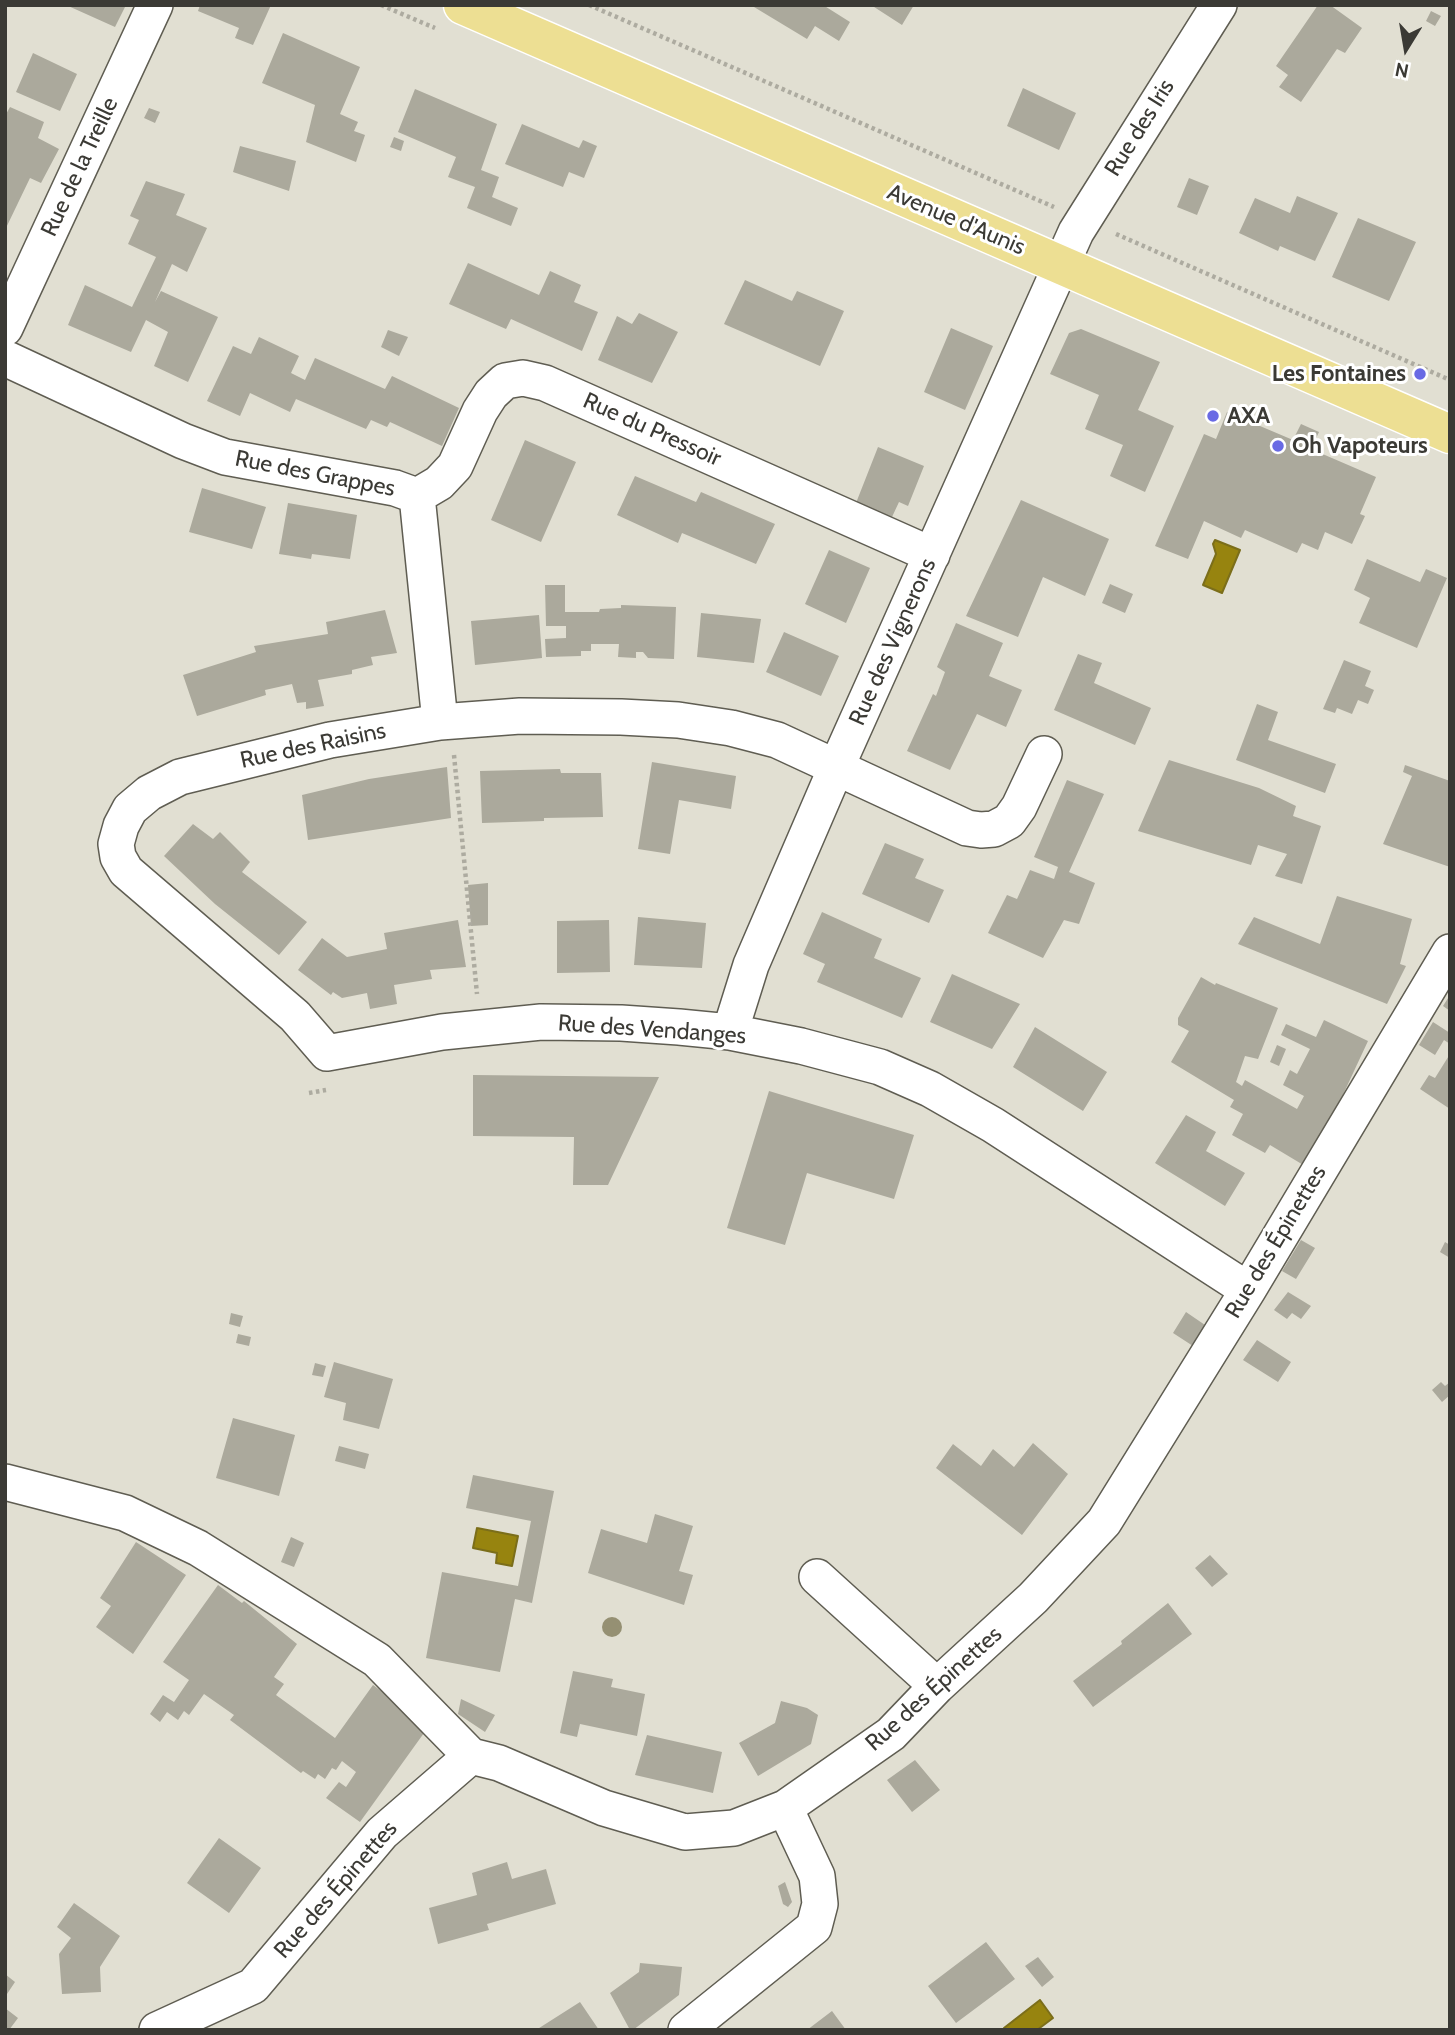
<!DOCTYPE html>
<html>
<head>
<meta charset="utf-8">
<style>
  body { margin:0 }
  #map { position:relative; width:1455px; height:2035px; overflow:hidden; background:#e1dfd2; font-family:Cabin,sans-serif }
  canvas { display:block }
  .frame { position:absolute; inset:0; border:7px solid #3b3a35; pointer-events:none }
  .north { position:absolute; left:1371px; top:14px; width:70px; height:70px; -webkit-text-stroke:5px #fff; paint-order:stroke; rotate:191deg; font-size:19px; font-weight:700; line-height:28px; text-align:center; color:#3b3a35 }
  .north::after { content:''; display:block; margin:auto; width:24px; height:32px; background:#3b3a35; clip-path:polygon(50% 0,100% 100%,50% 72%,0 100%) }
</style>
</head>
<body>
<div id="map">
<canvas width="1455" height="2035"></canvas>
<div class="frame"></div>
<div class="north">N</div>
</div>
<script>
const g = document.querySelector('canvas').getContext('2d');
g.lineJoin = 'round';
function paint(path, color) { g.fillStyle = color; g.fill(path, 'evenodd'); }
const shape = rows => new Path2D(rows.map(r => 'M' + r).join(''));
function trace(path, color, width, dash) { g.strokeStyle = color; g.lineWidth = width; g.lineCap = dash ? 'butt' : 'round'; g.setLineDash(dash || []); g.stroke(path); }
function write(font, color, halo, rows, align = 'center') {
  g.font = font + ' Cabin,sans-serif'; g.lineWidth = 6; g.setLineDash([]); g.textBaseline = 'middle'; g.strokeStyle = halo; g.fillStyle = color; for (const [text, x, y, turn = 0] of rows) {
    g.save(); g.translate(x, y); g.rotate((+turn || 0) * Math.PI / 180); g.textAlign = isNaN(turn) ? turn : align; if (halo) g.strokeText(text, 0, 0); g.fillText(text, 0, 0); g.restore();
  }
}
const water = shape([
  [1215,540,1240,550,1222,593,1203,585,1216,554,1213,544,1215,540],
  [477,1528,518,1536,512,1566,496,1563,497,1553,473,1548,477,1528],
  [1040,2000,1053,2018,1037,2030,1006,2030,1004,2028,1040,2000]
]);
paint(water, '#97840f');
trace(water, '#7b6e1a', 2);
paint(shape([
  [66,5,126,5,115,27],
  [200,5,271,5,253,45,235,38,239,28,198,11],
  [756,5,823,5,850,22,839,41,815,26,807,39,754,7],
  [871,5,914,5,902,25],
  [1318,5,1330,5,1362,28,1345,53,1337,49,1301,102,1279,87,1288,75,1276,66],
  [1431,11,1441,16,1435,26,1426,21],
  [283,33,360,67,340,114,358,122,354,131,365,135,356,162,306,142,315,105,262,83],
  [33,53,77,74,60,111,16,92],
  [1023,88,1076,113,1059,150,1007,126],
  [415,89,497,124,481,170,499,177,492,197,518,208,511,226,467,208,475,187,448,177,456,157,398,132],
  [10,107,44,122,38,138,59,149,41,183,30,178,5,230,5,116],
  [149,108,160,112,155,123,144,118],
  [522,124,579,148,583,140,597,146,584,178,569,172,563,187,505,164],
  [394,137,404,141,401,151,390,147],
  [240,146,296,161,289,191,233,172],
  [1189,178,1209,186,1197,215,1177,207],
  [146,181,185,194,176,215,207,228,187,272,172,264,155,302,161,291,218,317,188,382,154,366,168,332,146,320,131,352,68,325,85,285,132,307,156,257,128,244,139,220,130,216],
  [1297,196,1338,213,1315,261,1280,246,1278,251,1239,233,1255,198,1290,213],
  [1358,218,1416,242,1389,301,1332,277],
  [468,263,539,295,550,271,581,285,574,302,598,312,582,351,511,319,506,329,449,304],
  [745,280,792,301,797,291,844,311,820,366,724,324],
  [639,313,678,332,652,383,598,360,617,316,632,324],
  [951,328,993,346,965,410,924,392],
  [1081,329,1160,362,1138,410,1174,426,1145,492,1110,476,1123,445,1085,429,1099,395,1050,374,1069,333],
  [388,330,408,337,399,356,381,347],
  [259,337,299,356,291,373,305,380,315,358,385,389,392,376,459,408,442,446,390,422,387,427,371,420,366,429,296,399,290,412,250,393,240,416,207,401,233,346,251,354],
  [1227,412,1293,440,1301,424,1319,432,1311,449,1376,477,1360,514,1365,516,1352,544,1325,532,1318,550,1302,543,1297,553,1245,530,1241,538,1204,521,1188,559,1155,546,1204,434,1216,439],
  [525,440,576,462,541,542,491,520],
  [878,447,924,466,908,506,899,502,892,517,856,503],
  [635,476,696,502,701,492,775,524,756,564,682,533,678,543,617,515],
  [202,488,266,507,252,549,189,532],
  [1021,500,1109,539,1085,596,1043,577,1018,637,966,616],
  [288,503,357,515,350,559,312,554,311,559,279,554],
  [829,550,870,568,846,623,805,604],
  [1367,559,1420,582,1426,569,1447,578,1417,648,1359,623,1370,598,1354,590],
  [1110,584,1133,594,1125,613,1102,603],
  [545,585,565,585,565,612,599,612,600,609,621,608,621,605,676,607,674,659,648,658,643,652,636,652,636,658,618,657,619,644,591,644,591,651,581,651,581,656,546,657,545,639,566,638,566,626,546,626],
  [385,610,397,653,371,657,373,665,352,670,352,674,318,680,324,706,306,709,306,702,297,703,292,684,265,690,266,695,197,716,183,675,256,652,254,646,328,634,326,622],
  [701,613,761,619,754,663,697,657],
  [539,615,542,658,475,665,471,621],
  [956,623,1003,643,989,676,1022,690,1006,727,977,714,950,770,907,751,933,694,936,696,945,672,937,667],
  [784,632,839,656,821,696,766,672],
  [1078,654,1102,663,1094,683,1151,708,1135,745,1054,710],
  [1344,660,1371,671,1365,686,1374,690,1368,704,1358,700,1352,714,1337,708,1335,713,1323,709],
  [1257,704,1278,712,1268,740,1336,764,1325,793,1236,760],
  [1169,760,1259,788,1296,806,1293,816,1321,826,1302,884,1275,876,1287,854,1258,845,1251,865,1138,831],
  [652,762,736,776,731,809,679,800,670,854,638,849],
  [1405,765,1450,781,1450,867,1383,844,1412,776,1403,772],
  [447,767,451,818,308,840,302,795,369,779],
  [560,769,561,773,601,773,603,817,544,818,544,821,482,823,480,771],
  [1067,780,1104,794,1069,872,1095,883,1079,924,1064,920,1043,958,988,933,1007,895,1017,899,1030,870,1054,879,1058,867,1034,857],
  [193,824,213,839,220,832,250,862,242,872,307,922,279,955,215,904,164,856],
  [885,843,924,859,915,878,944,890,929,923,862,894],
  [488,883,488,925,471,926,468,885],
  [1337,896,1412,919,1400,964,1406,966,1387,1004,1238,944,1254,917,1320,944],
  [822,912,882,939,874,958,921,978,902,1018,817,982,825,964,803,954],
  [638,917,706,923,702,968,634,965],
  [458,920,466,967,430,970,432,979,394,985,397,1004,370,1009,367,993,342,998,333,992,331,995,298,970,322,938,347,957,387,949,384,933],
  [609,920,610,972,557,973,557,921],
  [952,974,1020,1004,992,1049,930,1022],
  [1201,977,1215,985,1216,983,1278,1008,1258,1059,1245,1056,1236,1082,1242,1086,1245,1080,1297,1109,1304,1096,1283,1085,1290,1070,1297,1074,1310,1049,1281,1035,1286,1024,1316,1037,1324,1020,1368,1041,1327,1129,1305,1166,1270,1145,1265,1153,1232,1135,1243,1114,1230,1107,1234,1100,1171,1062,1189,1031,1178,1025,1178,1018],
  [1450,995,1450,1011,1443,1006],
  [1433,1022,1450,1033,1450,1044,1444,1040,1435,1055,1419,1045],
  [1035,1027,1107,1072,1083,1111,1013,1067],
  [1277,1045,1286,1049,1279,1066,1270,1062],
  [1450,1054,1450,1109,1420,1089,1429,1075,1435,1078],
  [473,1075,659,1077,608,1185,573,1185,574,1137,473,1136],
  [769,1091,914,1135,894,1199,807,1173,785,1245,727,1228],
  [1186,1115,1216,1132,1206,1151,1245,1173,1225,1206,1155,1163],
  [1301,1240,1315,1248,1296,1279,1282,1271],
  [1445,1242,1450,1245,1450,1258,1440,1252],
  [1288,1292,1311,1306,1301,1319,1292,1313,1287,1319,1274,1310],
  [1186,1312,1205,1325,1193,1346,1173,1333],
  [231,1313,243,1316,240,1327,229,1324],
  [238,1334,251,1337,249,1346,236,1343],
  [1257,1340,1291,1362,1278,1382,1243,1360],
  [334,1362,393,1379,379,1429,343,1420,346,1403,324,1397],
  [315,1363,326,1366,323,1377,312,1375],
  [1441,1382,1445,1386,1450,1382,1450,1395,1442,1402,1432,1390],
  [233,1418,295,1435,279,1496,216,1478],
  [1033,1443,1068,1474,1022,1535,936,1468,953,1444,981,1466,993,1449,1014,1467],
  [339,1446,369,1454,365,1469,335,1461],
  [473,1475,554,1491,532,1603,515,1599,500,1672,426,1658,442,1572,518,1586,531,1521,466,1508],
  [655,1514,693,1526,679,1571,693,1575,684,1605,588,1573,601,1529,647,1543],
  [291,1537,304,1543,294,1567,281,1562],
  [136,1542,186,1575,133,1654,96,1627,111,1606,100,1598],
  [1210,1555,1228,1574,1212,1587,1195,1568],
  [218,1585,242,1603,244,1601,297,1644,274,1677,284,1684,276,1695,335,1738,373,1685,429,1726,360,1822,326,1798,339,1782,346,1787,356,1772,342,1761,336,1770,332,1768,325,1779,318,1774,315,1779,303,1771,301,1773,230,1720,234,1715,204,1694,189,1715,184,1711,178,1720,167,1712,160,1722,150,1714,163,1695,174,1702,189,1680,163,1662],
  [1168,1603,1192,1634,1093,1707,1073,1681,1122,1644,1121,1641],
  [573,1671,613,1679,611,1687,645,1694,637,1736,580,1724,577,1737,560,1733],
  [461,1699,495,1715,485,1732,458,1714],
  [781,1701,807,1708,818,1715,811,1744,758,1776,739,1743,775,1723],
  [647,1735,722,1752,713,1793,635,1775],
  [915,1760,940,1790,912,1812,887,1780],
  [219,1838,261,1868,229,1913,187,1883],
  [507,1862,512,1879,546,1869,556,1904,487,1924,489,1930,438,1944,429,1908,477,1895,472,1873],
  [785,1882,792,1902,788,1907,783,1904,778,1886],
  [74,1903,120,1936,100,1967,101,1992,62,1994,59,1954,71,1938,57,1927],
  [986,1942,1015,1979,956,2023,928,1986],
  [1038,1957,1054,1977,1042,1987,1025,1966],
  [640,1963,682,1967,679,1995,633,2030,630,2030,610,1993,639,1972],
  [5,1974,15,1982,5,1997],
  [580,2002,599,2030,536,2030],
  [5,2008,18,2018,9,2030,5,2030],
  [832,2011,846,2030,807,2030]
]), '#aba99c');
const minor = shape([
  [5,328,155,5],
  [5,358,183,441,225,457,395,488,417,496,440,722],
  [417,496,439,483,455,466,480,411,491,394,505,381,523,378,545,383,932,555],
  [1044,754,1019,807,1009,821,994,829,981,830,967,828,777,740,731,728,678,720,621,717,520,716,440,722,330,740,180,777,149,793,130,809,121,826,116,844,118,857,126,871,295,1016,327,1053,442,1032,541,1022,621,1023,679,1027,730,1032,801,1046,880,1067,930,1089,993,1125,1248,1290],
  [730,1032,751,965,836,768,1076,232,1219,5],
  [5,1482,125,1513,198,1548,377,1660,471,1756],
  [817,1577,937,1686],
  [157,2030,253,1986,382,1833,471,1756,499,1763,604,1808,685,1832,734,1828,785,1808,891,1734,937,1686,1033,1598,1104,1522,1248,1290,1450,952],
  [686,2030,814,1927,820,1904,817,1876,785,1808]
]);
const major = shape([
  [463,5,1450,434]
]);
trace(minor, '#5f5d52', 38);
trace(major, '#fff', 41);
trace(shape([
  [381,5,435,28],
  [589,5,1054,207],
  [1116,234,1450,380],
  [454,755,477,994],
  [309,1093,326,1090]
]), '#adaba0', 4.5, [3.5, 3.5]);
trace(minor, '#fff', 35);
trace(major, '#eddf93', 38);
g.fillStyle = '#959073';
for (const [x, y] of [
  [612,1627]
]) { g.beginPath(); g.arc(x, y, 10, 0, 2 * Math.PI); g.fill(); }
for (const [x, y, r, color] of [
  [1420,374,7,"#696ae4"],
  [1213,416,7,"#696ae4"],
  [1278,446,7,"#696ae4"]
]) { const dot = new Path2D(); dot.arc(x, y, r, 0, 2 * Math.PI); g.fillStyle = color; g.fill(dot); trace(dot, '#fff', 2.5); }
write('23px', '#3b3a35', '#fff', [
  ["Rue des Iris",1140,128,-58],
  ["Rue de la Treille",80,167,-65],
  ["Avenue d'Aunis",956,220,23],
  ["Rue du Pressoir",652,430,24],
  ["Rue des Grappes",315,474,11],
  ["Rue des Vignerons",893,642,-66],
  ["Rue des Raisins",313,746,-12],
  ["Rue des Vendanges",652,1030,4],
  ["Rue des Épinettes",1276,1242,-59],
  ["Rue des Épinettes",934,1689,-42],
  ["Rue des Épinettes",336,1890,-49]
]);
write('bold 23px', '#3b3a35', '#fff', [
  ["Les Fontaines",1406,374,"right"],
  ["AXA",1227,416],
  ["Oh Vapoteurs",1292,446]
], 'left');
</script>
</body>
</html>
